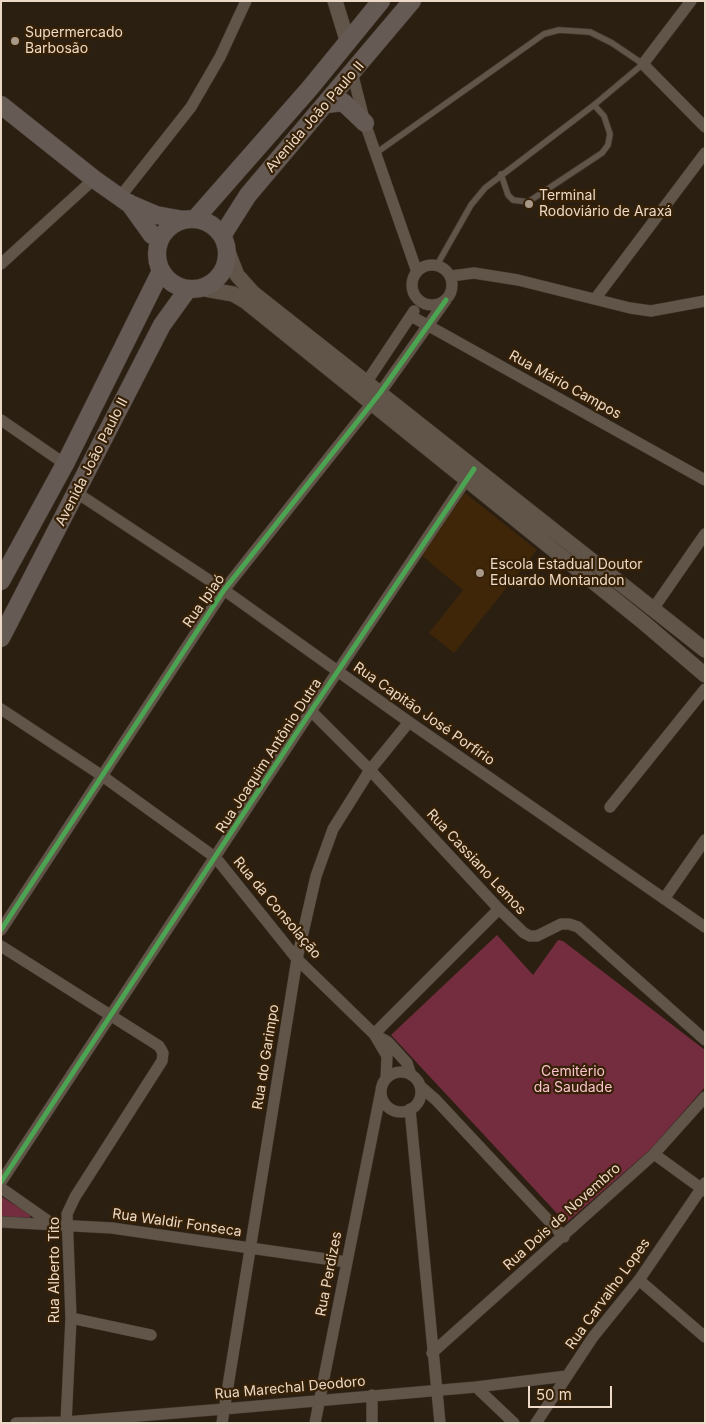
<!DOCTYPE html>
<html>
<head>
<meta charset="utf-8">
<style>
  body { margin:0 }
  #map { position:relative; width:706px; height:1424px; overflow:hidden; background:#2b1f11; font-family:Inter,sans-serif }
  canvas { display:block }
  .frame { position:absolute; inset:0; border:2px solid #ecd9c7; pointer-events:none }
  .scale { position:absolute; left:528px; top:1386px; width:84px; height:22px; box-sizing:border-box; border:2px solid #ecd9c7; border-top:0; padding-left:6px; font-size:15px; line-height:18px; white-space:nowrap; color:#ecd9c7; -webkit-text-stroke:4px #362006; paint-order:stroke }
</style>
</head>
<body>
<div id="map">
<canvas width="706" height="1424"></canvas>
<div class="frame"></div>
<div class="scale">50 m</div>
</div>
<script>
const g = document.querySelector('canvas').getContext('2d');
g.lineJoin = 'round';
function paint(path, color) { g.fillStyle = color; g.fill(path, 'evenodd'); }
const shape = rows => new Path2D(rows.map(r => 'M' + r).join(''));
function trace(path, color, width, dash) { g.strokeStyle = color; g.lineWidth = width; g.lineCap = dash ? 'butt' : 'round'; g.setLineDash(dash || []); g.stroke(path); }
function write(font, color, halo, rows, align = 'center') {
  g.font = font + ' Inter,sans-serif'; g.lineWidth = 4.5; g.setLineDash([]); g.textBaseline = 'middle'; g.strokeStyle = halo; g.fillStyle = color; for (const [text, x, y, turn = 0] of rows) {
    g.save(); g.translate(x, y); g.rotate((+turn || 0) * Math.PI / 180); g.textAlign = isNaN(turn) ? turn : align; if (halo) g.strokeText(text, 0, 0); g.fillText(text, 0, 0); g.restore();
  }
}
paint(shape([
  [465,493,537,550,454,653,429,633,463,590,421,555]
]), '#3f2608');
paint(shape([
  [497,935,533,975,558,940,563,941,705,1050,705,1087,651,1149,566,1223,391,1035],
  [2,1197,30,1214,30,1220,1,1217]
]), '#742d3f');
const lane = shape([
  [376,153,544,34,559,30,590,32,612,43,643,64,594,105,485,188,471,205,437,265],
  [501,174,508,195,513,200,528,202,602,153,608,145,610,134,604,116,594,105]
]);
const street = shape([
  [691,1,643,64,705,127],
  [352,72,365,123,417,272],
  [120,197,191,107,220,57,246,1],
  [1,264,94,179],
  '412 285a20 20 0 1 1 40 0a20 20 0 1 1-40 0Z',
  [451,276,474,273,518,280,630,308,651,311,705,301],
  [595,299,705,153],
  [411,316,705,480],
  [362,389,414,311],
  [1,420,65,464],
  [77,493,224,590,409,722,705,927],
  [653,609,705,534],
  [1,709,101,775,216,858,297,959,374,1034,388,1042,407,1063,411,1075],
  [311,711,370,770,499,909,524,933,530,936,537,936,561,924,569,924,578,927,705,1040],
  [610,807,705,689],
  [664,899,705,840],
  [1,930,224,590,380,393,446,300],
  [1,946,159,1046,163,1053,162,1061,75,1197,67,1214,71,1318,66,1423],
  [374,1034,499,909],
  [374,1034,387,1056,386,1079],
  '381 1092a20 20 0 1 1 40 0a20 20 0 1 1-40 0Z',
  [420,1086,436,1100,564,1237],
  [410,1109,440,1423],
  [654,1154,705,1191],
  [1,1182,311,711,470,474],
  [1,1188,51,1223],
  [1,1222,112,1228,347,1262],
  [639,1280,705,1337],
  [71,1318,151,1335],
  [432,1353,654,1154,705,1097],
  [476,1387,514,1423],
  [16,1423,66,1422,224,1409,476,1387,567,1376],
  [222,1423,297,959,316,876,333,829,370,770,409,722],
  [315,1423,381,1091],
  [372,1423,372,1395],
  [536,1423,593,1337,639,1280,705,1183]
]);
const secondary = shape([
  [335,1,347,40],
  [226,247,237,275,253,293,705,650],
  [199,288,233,294,245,301,643,622,705,675]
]);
const primary = shape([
  [327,104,343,102,365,123],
  [1,105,94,179,128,203,156,215,184,220],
  [129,203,152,235,160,239],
  [195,219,310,88,381,1],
  '157 254a35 35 0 1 1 70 0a35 35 0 1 1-70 0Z',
  [222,236,248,195,412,1],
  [1,581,65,464,161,271],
  [1,638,162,325,188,289]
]);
trace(lane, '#42382e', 7);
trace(street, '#42382e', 12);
trace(secondary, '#42382e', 16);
trace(primary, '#42382e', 19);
trace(lane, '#605548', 5.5);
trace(street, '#605548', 11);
trace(secondary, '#605548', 15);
trace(primary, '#665a55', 18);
trace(shape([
  [1,930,224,590,380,393,446,300],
  [1,1182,311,711,474,469]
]), '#4ca352', 5);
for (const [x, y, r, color] of [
  [15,41,5,"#a89887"],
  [529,204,5,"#a89887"],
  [480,573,5,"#a89887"]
]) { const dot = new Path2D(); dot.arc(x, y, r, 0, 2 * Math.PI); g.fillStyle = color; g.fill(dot); trace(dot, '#362006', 2); }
write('14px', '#ecd9c7', '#362006', [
  ["Supermercado",25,33],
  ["Barbosão",25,49],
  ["Terminal",539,196],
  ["Rodoviário de Araxá",539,212],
  ["Escola Estadual Doutor",490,565],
  ["Eduardo Montandon",490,581]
], 'left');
write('14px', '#ecd9c7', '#362006', [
  ["Avenida João Paulo II",315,117,-49],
  ["Rua Mário Campos",565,385,29],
  ["Avenida João Paulo II",92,462,-63],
  ["Rua Ipiaó",204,601,-55],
  ["Rua Capitão José Porfírio",424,714,35],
  ["Rua Joaquim Antônio Dutra",269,756,-57],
  ["Rua Cassiano Lemos",476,862,47],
  ["Rua da Consolação",277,908,50],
  ["Rua do Garimpo",266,1057,-81],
  ["Rua Dois de Novembro",562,1217,-42],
  ["Rua Waldir Fonseca",177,1223,8],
  ["Rua Alberto Tito",55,1270,-90],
  ["Rua Perdizes",329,1274,-79],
  ["Rua Carvalho Lopes",608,1294,-54],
  ["Rua Marechal Deodoro",290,1388,-5]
]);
write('14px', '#fac3cd', '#362006', [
  ["Cemitério",573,1072],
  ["da Saudade",573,1088]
]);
</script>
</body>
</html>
